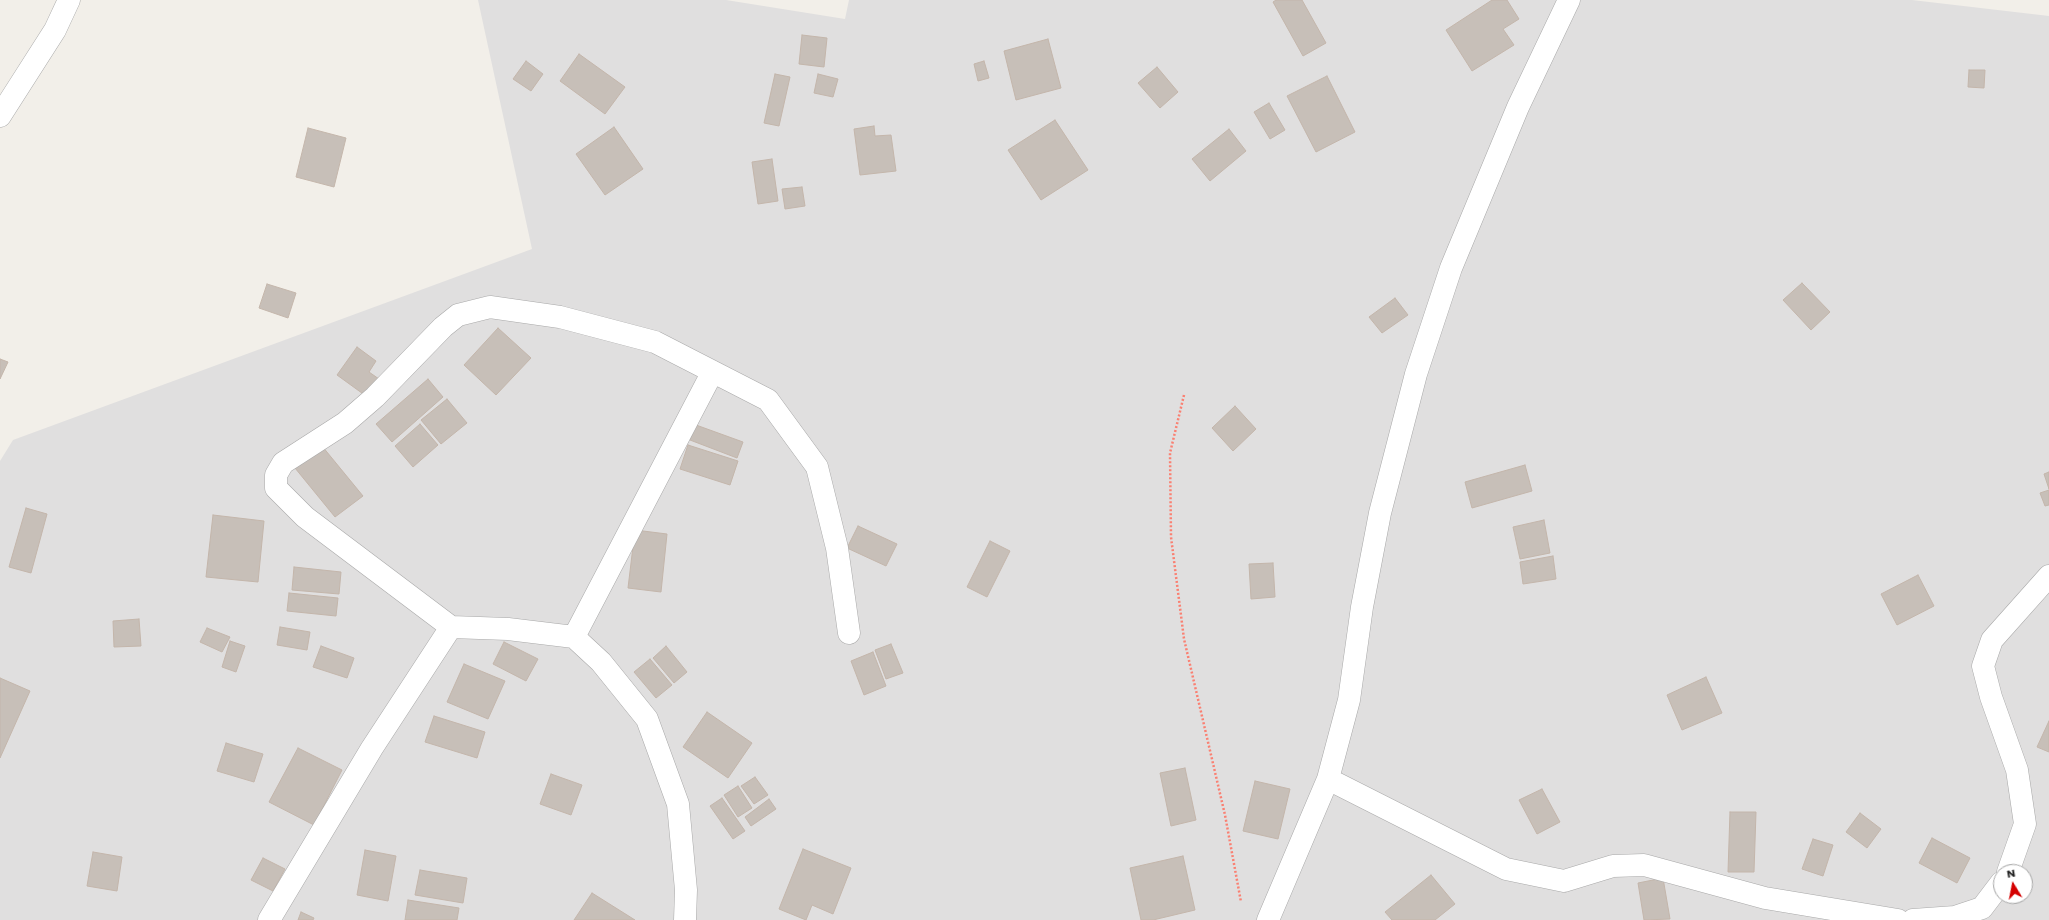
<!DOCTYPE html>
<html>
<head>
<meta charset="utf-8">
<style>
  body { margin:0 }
  #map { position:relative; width:2049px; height:920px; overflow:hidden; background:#f2efe9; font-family:Poppins,sans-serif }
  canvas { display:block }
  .north { position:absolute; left:1993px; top:864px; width:40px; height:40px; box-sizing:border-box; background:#fff; border:1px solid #a7a7a7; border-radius:50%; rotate:350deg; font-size:11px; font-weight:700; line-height:16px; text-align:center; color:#222 }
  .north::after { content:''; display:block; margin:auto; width:14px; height:18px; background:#d40000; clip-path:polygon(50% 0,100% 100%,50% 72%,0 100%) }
</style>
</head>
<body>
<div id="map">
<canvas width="2049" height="920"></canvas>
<div class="north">N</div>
</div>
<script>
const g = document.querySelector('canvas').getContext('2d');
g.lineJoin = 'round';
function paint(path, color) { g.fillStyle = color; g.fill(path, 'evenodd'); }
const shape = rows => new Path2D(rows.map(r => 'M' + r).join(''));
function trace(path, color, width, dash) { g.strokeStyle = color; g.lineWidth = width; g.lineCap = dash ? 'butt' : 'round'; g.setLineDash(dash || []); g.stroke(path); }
paint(shape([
  [478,0,726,0,845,19,849,0,1912,0,2049,16,2049,920,0,920,0,461,13,440,532,249],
  [2001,872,2025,872,2025,896,2001,896]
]), '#e0dfdf');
const building = shape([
  [1276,0,1302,0,1326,43,1303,56,1273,2,1276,0],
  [1492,0,1507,0,1519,19,1503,29,1514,45,1472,71,1446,30,1492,0],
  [802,35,827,38,824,67,799,64,802,35],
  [1048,39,1061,88,1016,100,1004,51,1048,39],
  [579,54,625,87,605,114,560,81,579,54],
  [526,61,543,74,531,91,513,79,526,61],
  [984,61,989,78,978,81,974,64,984,61],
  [1157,67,1178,92,1160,108,1138,83,1157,67],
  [1969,70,1985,70,1984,88,1968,87,1969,70],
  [775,74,790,77,779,126,764,123,775,74],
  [818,74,838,79,833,97,814,93,818,74],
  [1327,76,1355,132,1316,152,1287,96,1327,76],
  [1269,103,1285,130,1270,139,1254,112,1269,103],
  [1055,120,1088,170,1041,200,1008,150,1055,120],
  [874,126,875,136,891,135,896,171,860,175,854,129,874,126],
  [614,127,643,169,605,195,576,154,614,127],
  [308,128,346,138,334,187,296,177,308,128],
  [1229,129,1246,151,1210,181,1192,159,1229,129],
  [772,159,778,201,758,204,752,162,772,159],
  [802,187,805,206,785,209,782,189,802,187],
  [1802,283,1830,312,1811,330,1783,300,1802,283],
  [267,284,296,293,288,318,259,308,267,284],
  [1395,298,1408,315,1382,333,1369,317,1395,298],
  [498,328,531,358,496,395,464,365,498,328],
  [357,347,376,361,369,372,379,379,366,396,337,375,357,347],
  [0,359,8,362,0,379,0,359],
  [428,379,443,397,392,442,376,424,428,379],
  [447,399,467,423,441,444,421,420,447,399],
  [1235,406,1256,429,1233,451,1212,428,1235,406],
  [420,424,438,445,413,467,395,446,420,424],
  [696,425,743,442,737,458,690,440,696,425],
  [688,445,738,461,730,485,680,469,688,445],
  [322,446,363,496,335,517,295,468,322,446],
  [1525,465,1532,491,1472,508,1465,482,1525,465],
  [2049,472,2049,489,2044,474,2049,472],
  [2049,490,2049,505,2045,506,2040,493,2049,490],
  [26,508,47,514,31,573,9,567,26,508],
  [213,515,264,521,258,582,206,577,213,515],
  [1544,520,1550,553,1520,559,1513,527,1544,520],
  [858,526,897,544,886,566,847,548,858,526],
  [635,530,667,534,661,592,628,588,635,530],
  [990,541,1010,551,987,597,967,587,990,541],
  [1553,556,1556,579,1523,584,1520,562,1553,556],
  [1273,563,1275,597,1251,599,1249,564,1273,563],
  [294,567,341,572,339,594,292,590,294,567],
  [1918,575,1934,606,1897,625,1881,594,1918,575],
  [289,593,338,598,336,616,287,611,289,593],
  [139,619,141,646,114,647,113,621,139,619],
  [280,627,310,632,307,650,277,645,280,627],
  [207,628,230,637,222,652,200,642,207,628],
  [230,641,245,646,236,672,222,667,230,641],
  [504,642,538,659,526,681,493,664,504,642],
  [891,644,903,673,886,679,875,650,891,644],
  [321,646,354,658,347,678,313,667,321,646],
  [666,646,687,672,674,683,653,658,666,646],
  [873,652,886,686,864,695,851,661,873,652],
  [650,659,672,685,656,698,634,672,650,659],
  [464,664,505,681,488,719,447,702,464,664],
  [1706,677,1722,713,1682,730,1667,695,1706,677],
  [0,678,30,691,0,758,0,678],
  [707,712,752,743,728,778,683,747,707,712],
  [434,716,485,732,477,758,425,742,434,716],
  [2049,721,2049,752,2037,747,2049,721],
  [226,743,263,754,254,782,217,771,226,743],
  [298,748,342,770,314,825,269,802,298,748],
  [1185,768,1196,820,1171,826,1160,773,1185,768],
  [551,774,582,785,571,815,540,804,551,774],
  [755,777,768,795,754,804,741,786,755,777],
  [1255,781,1290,789,1278,839,1243,831,1255,781],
  [738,786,752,808,738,817,724,795,738,786],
  [1542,789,1560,822,1537,834,1519,800,1542,789],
  [722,798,745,831,733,839,710,806,722,798],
  [769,799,776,809,751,826,745,817,769,799],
  [1730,812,1756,812,1754,872,1728,872,1730,812],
  [1860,813,1881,829,1867,848,1846,832,1860,813],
  [1932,838,1970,858,1957,883,1919,863,1932,838],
  [1813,839,1833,845,1823,876,1802,869,1813,839],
  [803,849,851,868,833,914,812,905,806,920,779,909,803,849],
  [365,850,396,856,388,901,357,895,365,850],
  [93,852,122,857,117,891,87,886,93,852],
  [1183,856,1195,910,1153,920,1141,920,1130,868,1183,856],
  [263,858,285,869,273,891,251,880,263,858],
  [420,870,467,878,463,903,415,895,420,870],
  [1431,875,1455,904,1435,920,1392,920,1385,912,1431,875],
  [1663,878,1670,919,1644,920,1638,883,1663,878],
  [592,893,635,920,574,920,592,893],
  [408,900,459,908,457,920,405,920,408,900],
  [301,912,314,918,313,920,298,920,301,912]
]);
paint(building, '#c7bfb8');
trace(building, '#c4b6ab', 1);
const street = shape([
  [0,116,55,30,69,0],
  [451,627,305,517,276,488,276,475,283,463,345,423,375,397,443,327,458,315,490,307,560,317,655,342,768,400,817,467,837,548,849,633],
  [574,637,601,662,647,719,678,804,686,890,685,920],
  [1328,779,1506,869,1564,881,1613,866,1644,865,1765,898,1898,920],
  [2008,872,2025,824,2017,770,1991,697,1983,666,1992,640,2049,576],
  [269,920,372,748,451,627,508,629,574,637,712,373],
  [1268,920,1328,779,1349,700,1362,607,1380,513,1416,374,1451,268,1518,107,1569,0],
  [1913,920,1955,917,1982,908,2001,883]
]);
trace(street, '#a9a9a9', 23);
trace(shape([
  [1184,395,1170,453,1171,537,1184,639,1225,815,1241,902]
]), '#fa8072', 2.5, [2, 2]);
trace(street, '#fff', 22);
</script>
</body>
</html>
